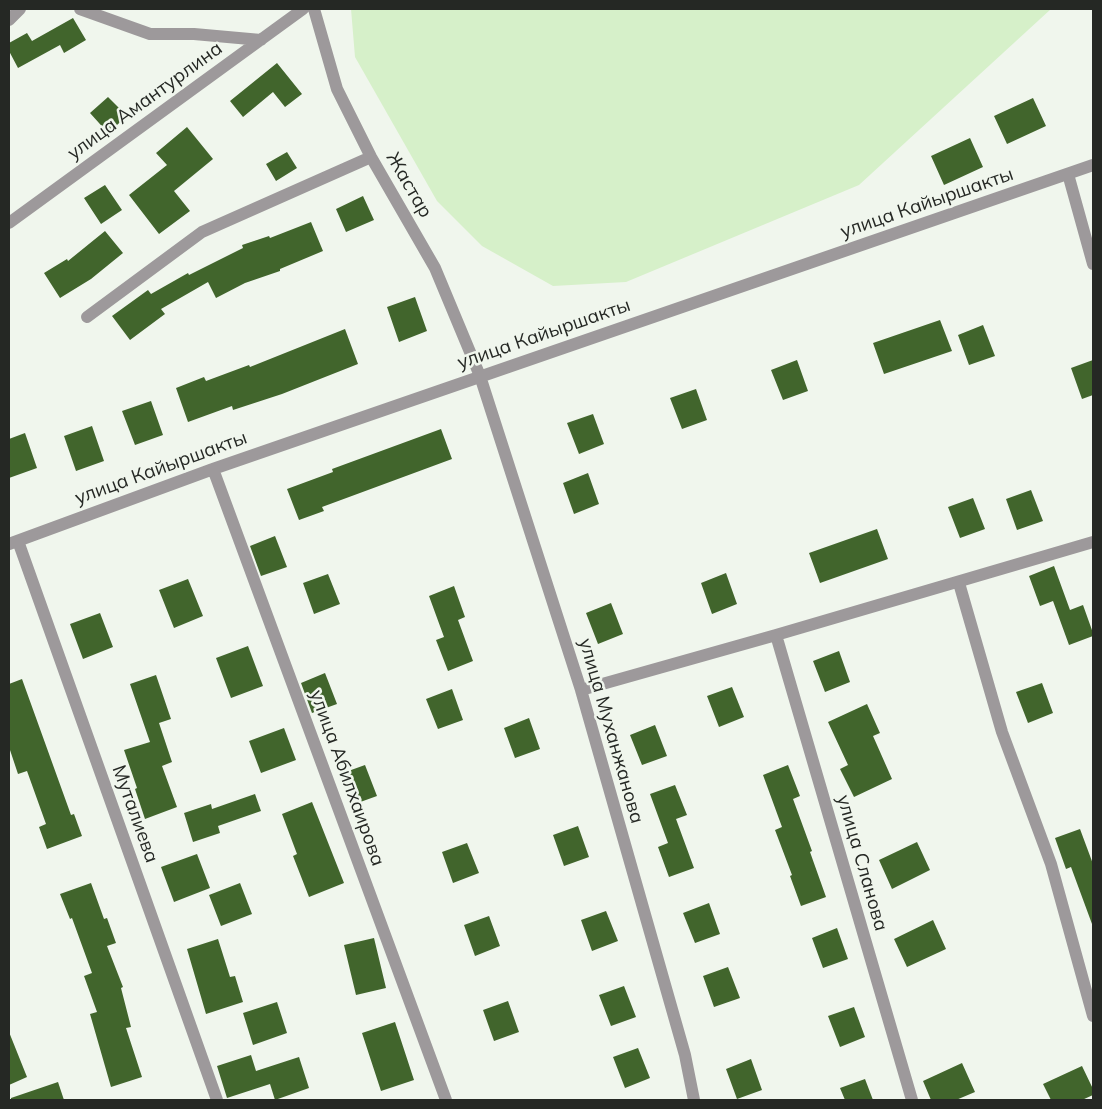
<!DOCTYPE html>
<html>
<head>
<meta charset="utf-8">
<style>
  body { margin:0 }
  #map { position:relative; width:1102px; height:1109px; overflow:hidden; background:#f0f6ed; font-family:Mulish,sans-serif }
  canvas { display:block }
  .frame { position:absolute; inset:0; border:10px solid #252824; pointer-events:none }
</style>
</head>
<body>
<div id="map">
<canvas width="1102" height="1109"></canvas>
<div class="frame"></div>
</div>
<script>
const g = document.querySelector('canvas').getContext('2d');
g.lineJoin = 'round';
function paint(path, color) { g.fillStyle = color; g.fill(path, 'evenodd'); }
const shape = rows => new Path2D(rows.map(r => 'M' + r).join(''));
function trace(path, color, width, dash) { g.strokeStyle = color; g.lineWidth = width; g.lineCap = dash ? 'butt' : 'round'; g.setLineDash(dash || []); g.stroke(path); }
function write(font, color, halo, rows, align = 'center') {
  g.font = font + ' Mulish,sans-serif'; g.lineWidth = 5; g.setLineDash([]); g.textBaseline = 'middle'; g.strokeStyle = halo; g.fillStyle = color; for (const [text, x, y, turn = 0] of rows) {
    g.save(); g.translate(x, y); g.rotate((+turn || 0) * Math.PI / 180); g.textAlign = isNaN(turn) ? turn : align; if (halo) g.strokeText(text, 0, 0); g.fillText(text, 0, 0); g.restore();
  }
}
paint(shape([
  [351,9,1051,9,859,185,626,282,553,286,482,246,437,201,355,57]
]), '#d6f0c9');
paint(shape([
  [73,18,86,40,64,53,60,45,18,68,9,51,9,43,27,33,32,41],
  [277,63,302,94,285,107,273,92,243,117,230,101],
  [108,97,127,116,108,133,90,113],
  [1033,98,1046,126,1007,144,994,116],
  [187,127,213,159,174,191,190,211,159,234,129,195,167,165,156,153],
  [970,138,983,167,944,185,931,156],
  [287,152,297,168,276,181,266,164],
  [105,185,122,210,101,224,84,198],
  [363,196,374,220,346,232,336,209],
  [311,222,323,251,280,269,280,271,245,283,216,298,208,282,161,309,165,314,130,340,112,316,148,290,151,294,188,273,189,275,243,248,242,245,269,236,270,238],
  [105,231,123,253,91,279,60,298,44,273,67,259,68,261],
  [415,297,427,331,399,342,387,307],
  [940,320,952,351,884,374,873,343],
  [983,325,995,356,969,365,958,335],
  [345,329,358,364,282,394,233,410,232,406,188,422,176,388,204,377,206,381,249,365,250,367],
  [797,360,808,391,783,400,771,370],
  [1093,360,1093,395,1082,399,1071,368],
  [696,389,707,420,682,429,670,398],
  [151,401,163,435,135,445,122,411],
  [593,414,604,444,579,454,567,423],
  [92,426,104,461,76,471,64,436],
  [441,429,452,459,322,507,324,511,299,520,287,489,333,472,332,469],
  [25,433,37,468,9,478,9,439],
  [588,473,599,504,574,514,563,483],
  [1031,490,1043,521,1017,530,1006,499],
  [973,498,985,529,960,538,948,507],
  [877,529,888,559,820,583,809,553],
  [275,536,287,567,261,576,250,546],
  [1054,566,1070,610,1083,605,1093,633,1093,636,1069,645,1053,601,1040,606,1029,576],
  [726,573,737,604,712,614,701,583],
  [328,574,340,604,314,614,303,583],
  [188,579,203,616,174,628,159,590],
  [454,586,465,617,458,620,473,661,448,671,436,640,444,637,429,596],
  [611,603,623,634,598,644,586,613],
  [100,613,113,647,83,659,70,624],
  [248,646,263,686,231,698,216,658],
  [839,651,850,682,825,692,813,661],
  [325,673,337,704,312,713,301,683],
  [156,675,171,719,159,723,172,762,162,766,177,807,145,819,135,789,137,788,124,750,150,742,130,684],
  [22,679,71,815,74,814,82,836,47,849,39,827,46,824,27,771,18,774,9,747,9,684],
  [1042,683,1053,713,1028,723,1016,692],
  [732,687,744,717,719,727,707,696],
  [452,689,463,720,438,729,426,699],
  [867,704,880,733,873,736,892,779,854,797,840,769,848,765,828,722],
  [529,718,540,749,515,758,504,728],
  [655,725,667,756,642,765,630,735],
  [284,728,296,760,261,773,249,741],
  [365,765,377,796,352,805,340,774],
  [788,765,800,796,793,799,812,851,810,852,826,897,801,906,790,876,792,875,775,830,782,827,763,775],
  [675,785,687,815,676,819,694,868,669,877,658,847,668,843,650,794],
  [255,794,261,811,218,826,220,833,193,842,184,813,211,804,212,809],
  [312,802,344,883,309,897,293,856,297,854,282,814],
  [578,826,589,857,564,866,553,835],
  [1080,829,1093,864,1093,924,1092,924,1071,867,1066,869,1055,838],
  [917,842,930,870,892,889,879,860],
  [467,843,479,873,453,883,442,852],
  [197,854,210,888,174,902,161,867],
  [91,883,104,919,107,918,116,943,107,946,123,987,121,988,131,1027,126,1028,142,1077,111,1087,90,1014,97,1012,84,976,92,973,72,918,70,919,60,894],
  [240,883,252,914,221,926,209,895],
  [709,903,720,934,695,943,683,913],
  [606,911,618,941,592,951,581,920],
  [489,916,500,946,475,956,464,925],
  [933,920,946,949,907,967,894,939],
  [837,928,848,959,823,968,812,938],
  [374,938,386,988,356,995,344,945],
  [218,939,230,977,235,976,243,1002,206,1014,187,949],
  [728,967,740,998,714,1007,703,976],
  [624,986,636,1017,611,1026,599,995],
  [508,1001,519,1032,494,1041,483,1010],
  [277,1002,287,1033,253,1045,243,1013],
  [854,1007,865,1037,840,1047,828,1016],
  [395,1022,414,1080,381,1091,362,1033],
  [9,1032,27,1077,9,1085],
  [638,1048,650,1078,625,1088,613,1057],
  [251,1055,256,1071,299,1057,309,1088,275,1100,270,1084,227,1098,217,1066],
  [751,1059,762,1090,737,1099,726,1069],
  [962,1063,975,1092,956,1100,931,1100,923,1081],
  [1082,1066,1093,1089,1093,1095,1082,1100,1051,1100,1043,1084],
  [865,1079,873,1100,845,1100,840,1088],
  [58,1082,64,1100,11,1100,11,1098]
]), '#41652c');
trace(shape([
  [80,9,150,34,194,34,261,40],
  [314,9,337,89,371,157,435,268,480,376,581,690,685,1055,694,1100],
  [9,20,20,9],
  [1068,174,1093,264],
  [9,223,303,9],
  [87,317,202,232,371,157],
  [213,469,446,1100],
  [18,541,217,1100],
  [9,544,213,469,1093,165],
  [959,583,1002,732,1051,864,1093,1016],
  [776,635,912,1100],
  [581,690,776,635,1093,542]
]), '#9d999b', 12);
write('19px', '#252824', '#f0f6ed', [
  ["улица Амантурлина",145,101,-36],
  ["Жастар",409,185,60],
  ["улица Кайыршакты",927,203,-19],
  ["улица Кайыршакты",544,334,-19],
  ["улица Кайыршакты",161,468,-20],
  ["улица Муханжанова",611,731,74],
  ["улица Абилхаирова",347,778,70],
  ["Муталиева",135,814,70],
  ["улица Сланова",862,863,74]
]);
</script>
</body>
</html>
